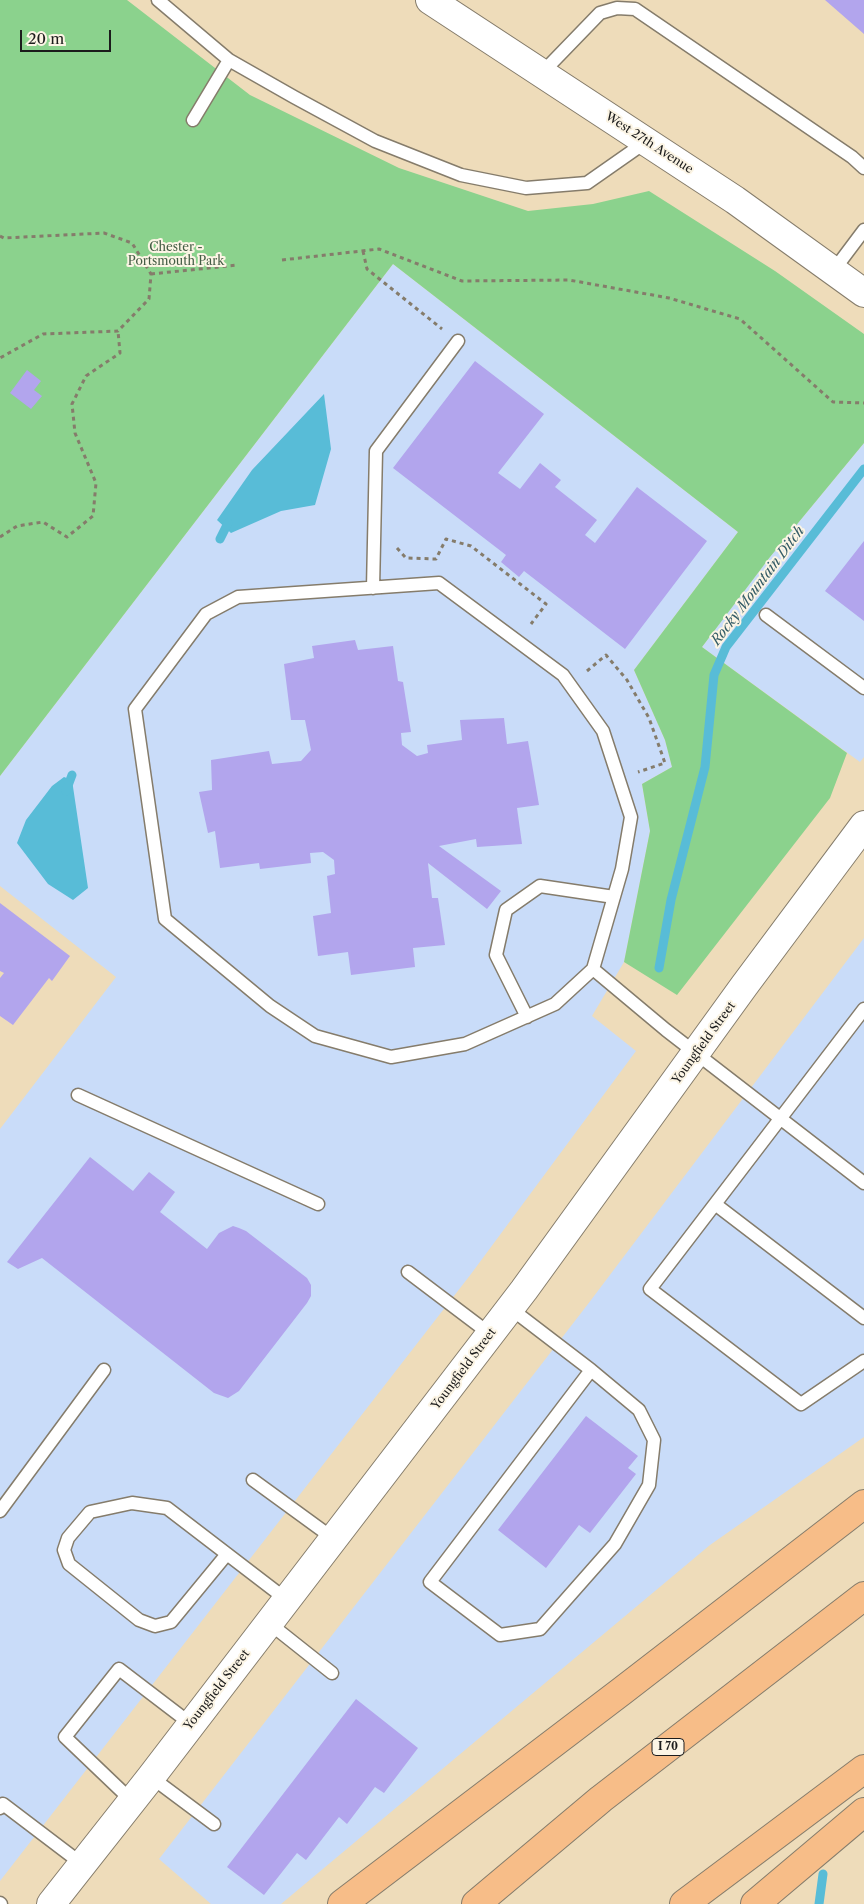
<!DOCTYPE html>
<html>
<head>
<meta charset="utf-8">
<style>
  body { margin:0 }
  #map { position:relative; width:864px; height:1904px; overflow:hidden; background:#eedcba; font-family:"Libre Caslon Text",serif }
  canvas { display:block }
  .scale { position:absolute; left:20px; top:30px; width:91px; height:22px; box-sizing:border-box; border:2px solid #1c1c1c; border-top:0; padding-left:6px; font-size:15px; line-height:18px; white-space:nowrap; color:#1c1c1c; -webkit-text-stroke:4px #fcf5e5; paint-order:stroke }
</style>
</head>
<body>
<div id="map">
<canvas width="864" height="1904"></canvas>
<div class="scale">20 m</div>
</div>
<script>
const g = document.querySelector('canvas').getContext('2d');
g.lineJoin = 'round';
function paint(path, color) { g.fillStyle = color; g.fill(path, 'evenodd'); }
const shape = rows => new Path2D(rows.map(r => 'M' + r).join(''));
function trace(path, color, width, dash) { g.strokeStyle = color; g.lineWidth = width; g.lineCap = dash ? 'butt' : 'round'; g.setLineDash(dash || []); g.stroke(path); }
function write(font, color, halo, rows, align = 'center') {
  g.font = font + ' "Libre Caslon Text",serif'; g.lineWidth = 4; g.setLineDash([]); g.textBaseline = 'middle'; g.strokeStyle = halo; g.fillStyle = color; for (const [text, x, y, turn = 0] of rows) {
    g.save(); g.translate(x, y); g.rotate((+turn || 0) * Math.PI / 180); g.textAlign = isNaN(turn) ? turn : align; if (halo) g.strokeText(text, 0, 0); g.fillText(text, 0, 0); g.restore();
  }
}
paint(shape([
  [393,264,738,532,634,670,665,740,672,767,642,784,650,831,624,962,592,1016,636,1051,471,1274,0,1881,0,1129,116,977,0,886,0,776],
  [864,443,864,757,860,762,702,647,770,557],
  [864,938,864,1437,710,1545,281,1904,211,1904,159,1859,588,1304]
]), '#c9dcf9');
paint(shape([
  [0,0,127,0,250,95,399,168,528,211,593,204,649,191,775,271,864,334,864,443,770,557,702,647,847,753,830,798,677,995,624,962,650,831,642,784,672,767,665,740,634,670,738,532,393,264,0,776]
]), '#8bd28d');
paint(shape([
  [324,394,331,449,315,505,281,511,231,533,217,520,252,470],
  [64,777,72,780,88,888,73,900,48,884,17,843,26,820,52,786]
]), '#58bcd7');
trace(shape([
  [220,539,228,523],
  [66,791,72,775],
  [659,968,671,900,705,767,714,675,726,647,864,469],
  [819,1904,823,1874]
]), '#58bcd7', 9);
paint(shape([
  [825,0,864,0,864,34],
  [475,361,544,414,498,473,520,489,540,463,561,480,555,487,597,520,585,535,595,543,637,487,707,541,625,649,524,571,519,577,501,562,506,555,393,468],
  [27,370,41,381,34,390,42,396,31,409,10,393],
  [864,541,864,621,825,591],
  [355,640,358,650,393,646,398,681,403,682,411,732,401,733,402,745,417,756,428,753,427,745,462,740,460,720,504,718,507,744,528,741,539,805,517,808,522,844,477,847,476,839,439,846,501,891,487,909,428,863,432,898,438,898,445,945,413,948,415,967,351,975,348,952,318,956,313,916,331,913,327,876,335,874,334,860,323,852,310,853,311,863,260,869,259,863,220,868,215,831,208,833,199,792,212,790,211,760,269,751,272,764,301,761,311,750,305,720,291,720,284,664,314,658,312,646],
  [0,903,70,956,52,981,49,978,13,1025,0,1016,0,978,4,973,0,971],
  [90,1157,133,1191,149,1172,175,1192,160,1212,207,1249,219,1233,233,1226,239,1228,246,1231,307,1278,311,1285,311,1296,307,1303,239,1391,228,1398,214,1393,42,1258,18,1269,7,1262],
  [586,1416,638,1456,628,1468,636,1474,590,1533,579,1525,546,1568,498,1530],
  [356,1699,418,1748,384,1793,375,1787,347,1824,339,1817,306,1860,297,1853,264,1895,227,1867]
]), '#b2a5ed');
const service = shape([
  [158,0,229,60,294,97,375,141,461,175,526,188,587,183,647,141],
  [541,74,600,13,617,8,635,9,852,157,864,168],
  [193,120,229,60],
  [834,270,864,230],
  [373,588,376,451,458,341],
  [766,615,864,688],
  [593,969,555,1004,465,1044,391,1057,315,1036,270,1006,165,919,135,709,206,614,238,597,439,583,563,675,603,731,631,817,622,869,593,969,666,1030,864,1183],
  [864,1009,715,1204,864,1318],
  [527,1017,496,955,506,910,540,886,614,897],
  [78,1095,318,1204],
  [715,1204,650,1289,801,1404,864,1361],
  [408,1272,490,1334],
  [510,1308,591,1370,639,1410,654,1440,649,1485,615,1544,540,1629,500,1635,430,1582,591,1370],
  [253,1480,334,1539],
  [0,1511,104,1370],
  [227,1554,171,1622,155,1626,139,1620,69,1564,64,1550,68,1538,90,1512,132,1503,167,1508,287,1600],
  [269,1623,332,1673],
  [151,1777,214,1824],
  [132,1801,65,1737,119,1669,191,1724],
  [0,1808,3,1804,82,1864],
  [0,1903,1,1904]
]);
const tertiary = shape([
  [430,0,735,200,864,293],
  [51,1904,151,1777,524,1290,744,986,864,825]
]);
const motorway = shape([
  [342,1904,622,1691,864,1504],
  [476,1904,601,1799,864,1596],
  [684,1904,864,1769],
  [755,1904,864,1812]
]);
trace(service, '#857c6b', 15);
trace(tertiary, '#857c6b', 30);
trace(motorway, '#857c6b', 30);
trace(shape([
  [0,236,4,238,104,233,132,243,151,274,149,299,118,331,43,334,0,358],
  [363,251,367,269,442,329],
  [282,260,379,249,462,281,569,280,669,298,740,319,833,402,864,403],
  [151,274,238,265],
  [0,537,17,526,43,522,67,537,93,516,96,483,75,433,72,404,86,376,120,353,118,331],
  [397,548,406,558,436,559,446,539,471,546,546,604,531,624],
  [587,671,606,655,627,680,649,718,665,763,638,772]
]), '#857c6b', 3, [4, 4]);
trace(service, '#fff', 12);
trace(tertiary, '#fff', 28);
trace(motorway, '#f7bd88', 28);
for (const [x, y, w] of [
  [668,1747,32]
]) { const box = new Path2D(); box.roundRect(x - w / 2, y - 8.5, w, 17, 4); g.fillStyle = '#fcf5e5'; g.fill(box); trace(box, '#1c1c1c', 1); }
write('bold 11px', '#1c1c1c', null, [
  ["I 70",668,1747]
]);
write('12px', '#1c1c1c', '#fcf5e5', [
  ["West 27th Avenue",649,143,33],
  ["Youngfield Street",704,1043,-54],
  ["Youngfield Street",464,1369,-53],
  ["Youngfield Street",217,1690,-52]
]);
write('12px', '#435c44', '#fcf5e5', [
  ["Chester -",176,248],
  ["Portsmouth Park",176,262]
]);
write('italic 14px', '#345c67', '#fcf5e5', [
  ["Rocky Mountain Ditch",758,586,-53]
]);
</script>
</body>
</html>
